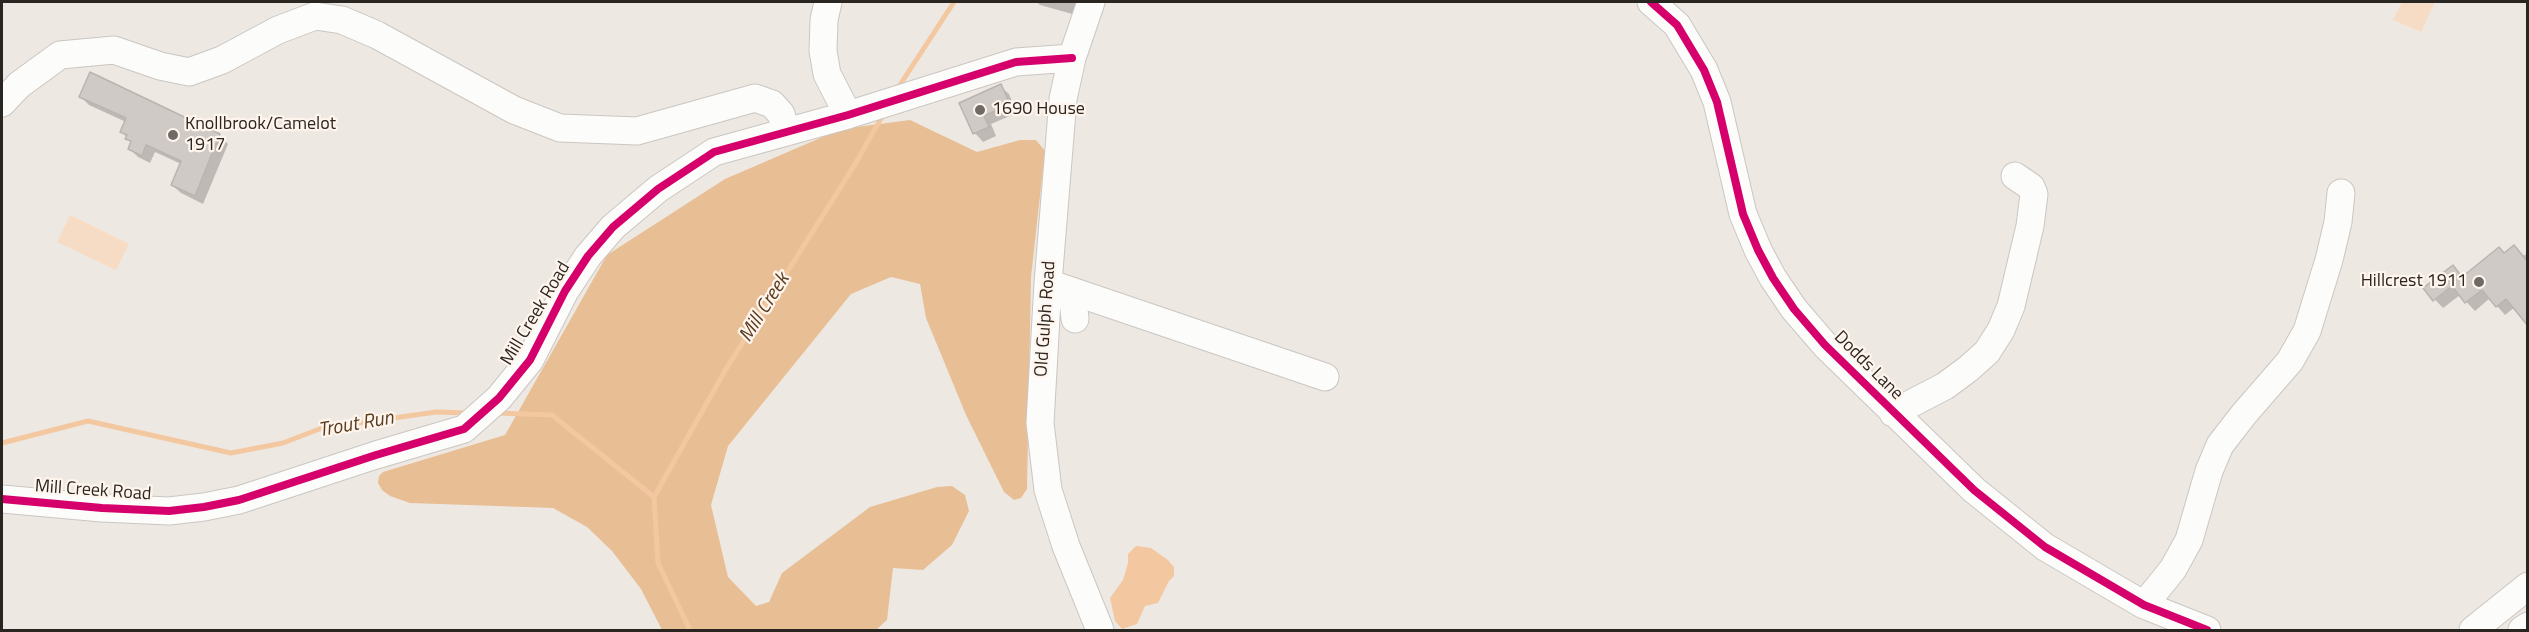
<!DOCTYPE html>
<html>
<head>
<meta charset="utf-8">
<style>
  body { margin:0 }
  #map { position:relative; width:2529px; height:632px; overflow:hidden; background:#eee8e3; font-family:"Titillium Web",sans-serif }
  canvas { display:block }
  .frame { position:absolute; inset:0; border:3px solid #292521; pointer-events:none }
</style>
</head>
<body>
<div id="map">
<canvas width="2529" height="632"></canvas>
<div class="frame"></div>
</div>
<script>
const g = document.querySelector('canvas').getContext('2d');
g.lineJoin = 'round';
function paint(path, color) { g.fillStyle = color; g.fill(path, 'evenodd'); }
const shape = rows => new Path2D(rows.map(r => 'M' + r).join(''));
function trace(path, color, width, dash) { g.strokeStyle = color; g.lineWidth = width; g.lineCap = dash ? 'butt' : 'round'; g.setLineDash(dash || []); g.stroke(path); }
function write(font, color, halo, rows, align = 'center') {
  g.font = font + ' "Titillium Web",sans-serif'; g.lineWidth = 4.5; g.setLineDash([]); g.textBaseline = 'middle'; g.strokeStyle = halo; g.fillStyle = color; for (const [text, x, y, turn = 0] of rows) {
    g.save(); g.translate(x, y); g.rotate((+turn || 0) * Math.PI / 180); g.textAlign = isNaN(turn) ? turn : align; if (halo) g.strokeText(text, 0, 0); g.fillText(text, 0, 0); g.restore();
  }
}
paint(shape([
  [2402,2,2435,2,2421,32,2393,20],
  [70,215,129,244,116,270,57,242]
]), '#f6dcc5');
paint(shape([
  [910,120,977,152,1020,140,1036,140,1045,151,1031,277,1027,489,1021,498,1014,500,1004,492,966,415,926,318,920,284,891,277,851,294,728,446,711,505,728,577,756,606,769,602,782,573,870,507,937,487,952,486,965,495,969,511,952,545,923,570,893,568,887,620,876,630,662,630,641,589,612,551,587,527,553,508,410,503,390,496,382,490,378,483,379,476,383,472,505,435,607,255,725,179,841,129]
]), '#e8bf95');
paint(shape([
  [1136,546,1151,548,1168,560,1174,567,1174,576,1169,581,1158,603,1145,606,1137,624,1122,629,1115,621,1110,598,1123,580,1128,563,1128,554]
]), '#f3c8a1');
paint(shape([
  [1037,2,1080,2,1076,15,1040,5],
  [1000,86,1009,94,1017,113,991,124,996,136,983,142,975,133,961,103],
  [81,97,219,135,228,144,203,204,181,193,172,185,181,164,155,152,150,163,138,157,130,149,132,143,122,132,126,122,89,105],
  [2528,253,2528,323,2515,307,2505,315,2490,298,2475,311,2460,295,2443,308,2425,289,2452,267,2463,278,2505,255,2523,256]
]), '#0003');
trace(shape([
  [896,91,954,2],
  [496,413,552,415,654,497],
  [2,443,88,421,231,453,283,443,322,428,436,412,469,413],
  [690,630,658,563,654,497,726,369,854,166,883,115]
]), '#f3c8a1', 5);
const building = shape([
  [90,72,220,134,195,196,171,185,181,161,146,145,142,156,128,149,131,141,125,139,127,135,120,132,126,118,79,97,90,72],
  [1001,84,1010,104,984,116,989,127,973,134,959,103,1001,84],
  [2514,245,2528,262,2528,326,2506,299,2496,307,2482,290,2465,303,2452,286,2433,301,2423,288,2453,265,2462,277,2499,247,2504,253,2514,245]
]);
paint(building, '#cfcac6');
trace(building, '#b9b4b0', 1.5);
const minor = shape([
  [828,2,824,20,823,51,827,74,848,115],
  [1091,2,1072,58,1063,99,1048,283,1040,423,1048,490,1066,546,1100,630],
  [1651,2,1677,25,1704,70,1717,102,1743,214,1758,250,1773,278,1794,309,1825,345,1974,490,2045,547,2144,605,2207,630],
  [2,103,19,85,60,55,114,50,160,66,189,72,222,60,278,30,315,16,342,20,377,35,514,110,560,128,637,131,755,98,772,104,781,114,786,131],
  [1048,283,1325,377],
  [1072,291,1075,319],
  [1893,413,1945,386,1968,369,1987,352,2001,330,2011,306,2030,226,2034,194,2031,187,2015,176],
  [2,499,102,508,169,511,204,507,239,500,376,455,464,429,499,398,530,360,565,291,588,256,613,227,658,189,714,152,848,115,1016,62,1072,58],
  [2144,605,2173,569,2189,540,2209,471,2220,445,2244,414,2290,361,2307,331,2329,260,2338,222,2341,193],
  [2473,630,2528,586],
  [2522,630,2528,626]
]);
trace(minor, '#cbc6c1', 29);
trace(minor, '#fcfcfb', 27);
trace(shape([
  [1651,2,1677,25,1704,70,1717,102,1743,214,1758,250,1773,278,1794,309,1825,345,1974,490,2045,547,2144,605,2207,630],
  [2,499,102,508,169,511,204,507,239,500,376,455,464,429,499,398,530,360,565,291,588,256,613,227,658,189,714,152,848,115,1016,62,1072,58]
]), '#d6006c', 8);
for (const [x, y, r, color] of [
  [980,110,6,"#6e6965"],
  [173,135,6,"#6e6965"],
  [2479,282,6,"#6e6965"]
]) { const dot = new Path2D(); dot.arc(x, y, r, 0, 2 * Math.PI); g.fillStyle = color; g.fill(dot); trace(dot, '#fff5ed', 2); }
write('18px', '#292521', '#fff5ed', [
  ["1690 House",992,110],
  ["Knollbrook/Camelot",185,125],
  ["1917",185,146],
  ["Hillcrest 1911",2467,282,"right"]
], 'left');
write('18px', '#292521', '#fff5ed', [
  ["Mill Creek Road",536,314,-59],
  ["Old Gulph Road",1046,319,-86],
  ["Dodds Lane",1868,366,45],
  ["Mill Creek Road",93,491,4]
]);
write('italic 20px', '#593c1e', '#fff5ed', [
  ["Mill Creek",765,308,-58],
  ["Trout Run",356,425,-10]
]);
</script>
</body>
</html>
